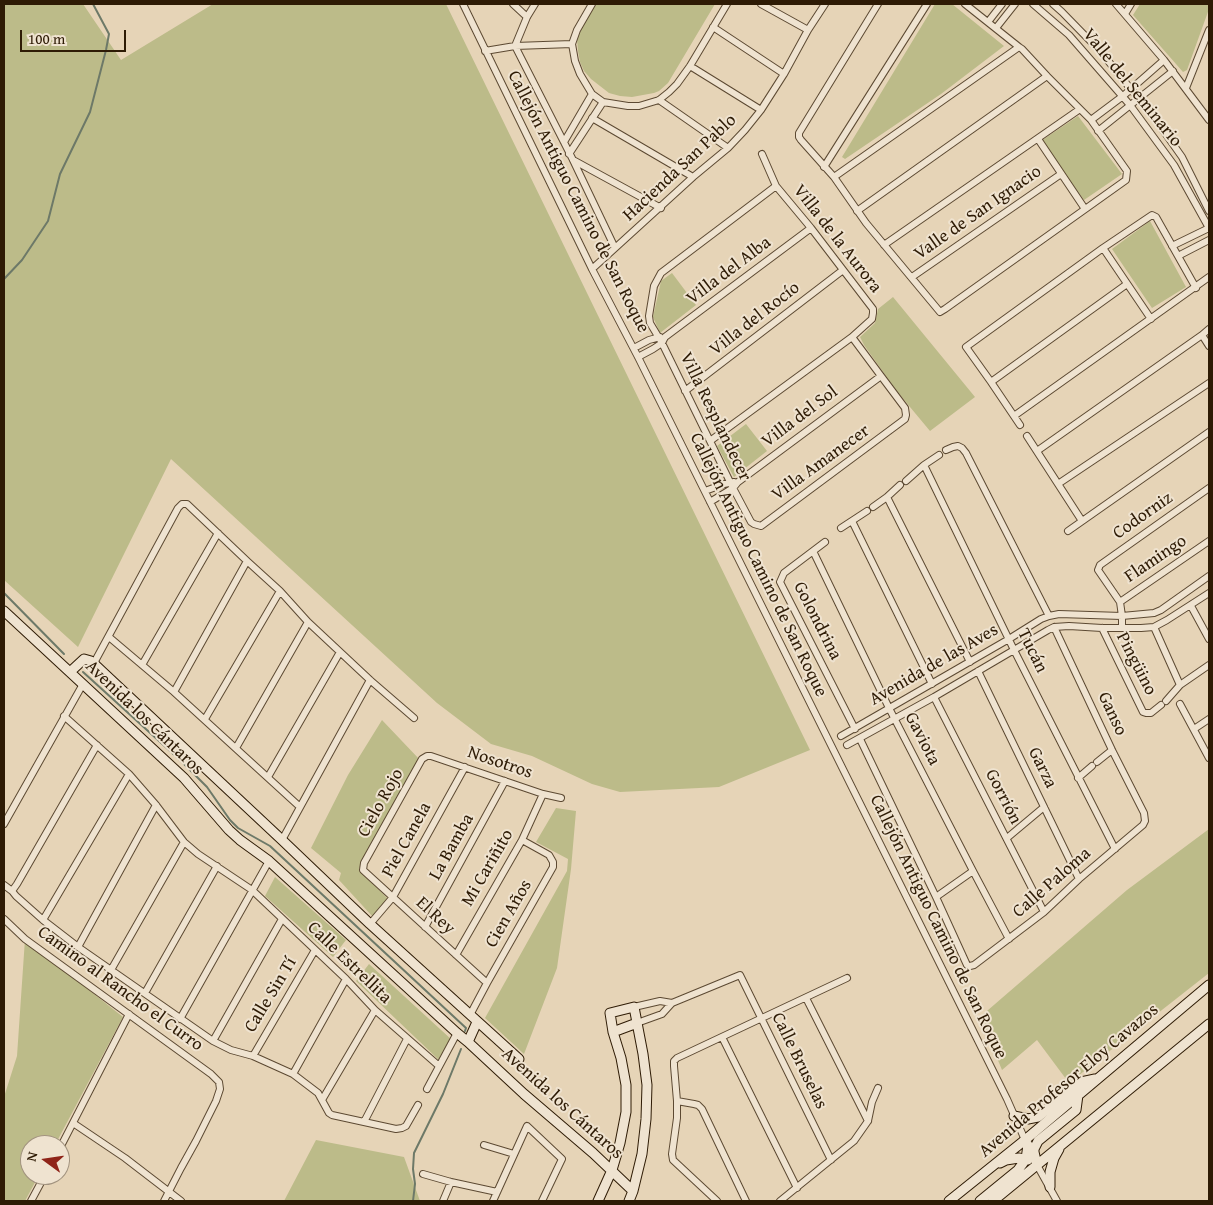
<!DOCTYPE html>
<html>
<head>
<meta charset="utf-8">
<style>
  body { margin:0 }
  #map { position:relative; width:1213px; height:1205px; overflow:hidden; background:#e6d4b7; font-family:"Gentium Book Plus",serif }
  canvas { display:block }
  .frame { position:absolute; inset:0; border:5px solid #2e1b05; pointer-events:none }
  .north { position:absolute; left:20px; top:1135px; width:50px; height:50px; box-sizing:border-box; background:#efe3d0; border:1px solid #a2937f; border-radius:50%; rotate:284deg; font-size:14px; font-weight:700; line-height:20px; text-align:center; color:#2e1b05 }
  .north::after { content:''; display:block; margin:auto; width:18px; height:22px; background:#8f2418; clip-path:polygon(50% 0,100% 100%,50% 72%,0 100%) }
  .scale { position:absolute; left:20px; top:30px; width:106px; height:22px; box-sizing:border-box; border:2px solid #2e1b05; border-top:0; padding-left:6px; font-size:15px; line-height:18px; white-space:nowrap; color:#2e1b05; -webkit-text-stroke:4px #efe3d0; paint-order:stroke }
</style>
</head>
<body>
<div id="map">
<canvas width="1213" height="1205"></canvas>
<div class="frame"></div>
<div class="north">N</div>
<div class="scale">100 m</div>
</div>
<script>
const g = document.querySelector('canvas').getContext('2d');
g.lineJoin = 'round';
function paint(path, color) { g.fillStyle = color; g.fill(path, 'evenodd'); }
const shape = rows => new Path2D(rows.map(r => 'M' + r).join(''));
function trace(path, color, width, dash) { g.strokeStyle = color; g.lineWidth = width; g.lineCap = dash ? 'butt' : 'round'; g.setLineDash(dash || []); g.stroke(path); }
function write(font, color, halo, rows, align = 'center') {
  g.font = font + ' "Gentium Book Plus",serif'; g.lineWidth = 4; g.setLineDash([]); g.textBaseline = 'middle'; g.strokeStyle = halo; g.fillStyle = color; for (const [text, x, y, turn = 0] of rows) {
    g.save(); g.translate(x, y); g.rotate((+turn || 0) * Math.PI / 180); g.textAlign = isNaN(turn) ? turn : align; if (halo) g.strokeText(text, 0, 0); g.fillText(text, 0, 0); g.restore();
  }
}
paint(shape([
  [4,4,83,4,121,60,213,4,446,4,810,750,719,787,620,792,592,784,532,756,491,744,437,703,171,459,78,647,4,580],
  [596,4,715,4,668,83,659,91,654,93,632,97,620,96,609,93,591,79,584,71,580,62,578,51,577,40,581,29],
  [935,4,952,4,1004,46,941,94,845,159,842,157],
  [1140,4,1209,4,1209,9,1187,70,1183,72,1133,15],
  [1078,116,1122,174,1084,200,1041,141],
  [1150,221,1186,287,1152,308,1112,249],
  [672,273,696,305,660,333,653,317,661,281],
  [893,297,975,397,930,431,895,389,864,345,860,337,875,323,878,309],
  [746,424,767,451,734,477,717,446],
  [382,720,420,760,359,869,388,899,373,917,339,880,341,873,311,848,348,775],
  [556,808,576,811,571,869,557,968,524,1054,485,1018,567,871,568,859,536,842],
  [1209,829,1209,973,1069,1083,1037,1040,1002,1070,980,1017,1127,890],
  [275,877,346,940,333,957,265,896],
  [25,939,123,1017,55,1145,30,1145,30,1175,39,1175,25,1201,5,1201,4,1200,4,1097,17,1056],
  [369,964,452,1040,440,1061,356,981],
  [316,1140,404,1157,420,1201,284,1201]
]), '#bcbb89');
trace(shape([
  [4,279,22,260,48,221,60,174,90,112,106,50,109,34,93,4],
  [4,593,64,654],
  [83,672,180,760,207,787,230,820,238,828,270,846,466,1028,465,1031],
  [413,1201,415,1184,413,1169,414,1153,443,1094,461,1049]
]), '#6d7968', 2);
const street = shape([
  [463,4,592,269,638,357,1007,1099,1025,1140],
  [513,4,527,17],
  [535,4,527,17,515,46,573,160,615,248],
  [592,4,577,30,572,44,575,61,580,74,592,94,603,102,628,106,639,106,659,100,669,92,677,84,690,66,727,4],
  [761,4,808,30],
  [965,4,1019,47],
  [1033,4,1069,35,1130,105,1174,165,1209,228],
  [1053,4,1062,12,1101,52,1158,123,1182,157,1209,211],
  [1116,4,1164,60,1209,120],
  [1125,14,1131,4],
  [988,22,1002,4],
  [713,27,784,74],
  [996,28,1015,4],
  [485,51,515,46,572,44],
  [690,66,761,110],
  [1186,88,1209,30],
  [659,100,728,148],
  [592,118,693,177],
  [1091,120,1123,96,1164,60],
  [1098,131,1173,71],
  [1038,139,1085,209],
  [564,142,592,94],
  [569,154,603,102],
  [573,160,661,208],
  [824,167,927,4],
  [834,177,801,140,799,137,799,133,878,4],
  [776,186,661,273,654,286,649,316,650,323,662,343,733,488,751,522,754,524,761,526,905,419,906,415,905,408,881,376,852,337],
  [857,211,1047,76],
  [884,245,1080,109,1047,76,1022,49,1019,47,834,177,866,223,940,312,945,309,1126,180,1127,171,1091,120,1080,109],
  [1172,246,1209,228],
  [1103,248,1151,319],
  [1178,256,1209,240],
  [592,269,693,177,728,148,745,130,761,110,784,74,808,30,825,4],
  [912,277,1061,174],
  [1209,329,1202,335,1209,346],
  [634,348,649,340,660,337],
  [638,357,653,349,662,343,665,337,811,228],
  [991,382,1127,284],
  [685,391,843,270],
  [1014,416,1209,277],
  [1020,425,991,382,966,347,1103,248,1152,215,1156,217,1196,288],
  [1027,436,1082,521],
  [710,441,852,337,872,319,873,313,873,309,811,228,776,186,762,154],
  [946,450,953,447,958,446,962,448,966,453,1049,616],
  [1037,451,1202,335],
  [924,465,1014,650,1115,849],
  [906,481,924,465,939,455],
  [1058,484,1209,383],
  [705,491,724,484,734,482],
  [887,497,970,662],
  [710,502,733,488,738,482,881,376],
  [873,507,887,497,900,485],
  [852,521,932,684],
  [841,528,867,511],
  [1068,531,1209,432],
  [825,542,784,573,780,582,855,729],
  [813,551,889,708,973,871,1009,939],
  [1120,602,1209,541],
  [1191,606,1209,639],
  [1154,627,1180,685],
  [1102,628,1143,712,1146,713,1151,713,1161,705],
  [1122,628,1122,616,1120,602,1098,570,1100,565,1209,488],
  [109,637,174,692,300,807],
  [94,663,178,508,182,504,187,504,247,561],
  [142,665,218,533],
  [978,671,1079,879],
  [174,692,247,561,280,591,308,622,370,680,414,718],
  [934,697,1044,912],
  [1166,701,1180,685,1209,665],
  [1180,704,1209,758],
  [64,716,129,774,156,805,184,842,198,854,252,890,346,979,375,1010,439,1066],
  [205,719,280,591],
  [1194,729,1209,719],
  [841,736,1009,639,1041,619,1049,616,1059,614,1122,616,1154,613,1161,610,1209,576],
  [860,739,936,897,967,965,970,966,974,965,1044,912,1079,879,1143,825,1145,821,1144,813,1112,750,1054,627],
  [847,745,934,697,1048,630,1054,627,1069,626,1102,628,1141,628,1154,627,1167,620,1209,593],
  [236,748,308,622],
  [1097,762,1112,750],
  [268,777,340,652],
  [1078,778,1092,766],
  [156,805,78,947,213,1041,231,1050,253,1056,293,1074,318,1093,329,1113,332,1115,396,1129,402,1128,406,1126,418,1105],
  [4,824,83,684],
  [1007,838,1044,807],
  [282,840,370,680],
  [4,885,12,891],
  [936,897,973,871],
  [4,919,25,939,211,1074,219,1082,220,1089,216,1101,196,1141,181,1168,164,1201],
  [43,920,16,896,12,891,17,884,97,745],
  [370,924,393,897,465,767],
  [425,927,505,781],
  [78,947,43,920,129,774],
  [456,955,522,840,543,794],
  [111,970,184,842],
  [487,983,363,870,364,863,422,759,427,756,431,756,543,794,561,798],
  [145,993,217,866],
  [806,998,868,1121],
  [634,1007,660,1001,672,1003],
  [470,1015,487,983,553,867,553,862,549,855,522,840],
  [180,1019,269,861],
  [637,1023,662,1014,672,1003,740,975,831,1160],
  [722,1037,797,1188],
  [213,1041,282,919],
  [253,1056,315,950],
  [293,1074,346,979],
  [427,1089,457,1033],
  [322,1100,375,1010],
  [677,1101,694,1104,698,1105,702,1109,746,1201],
  [364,1122,407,1039],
  [73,1123,125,1158,181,1201],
  [484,1145,514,1154],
  [60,1148,129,1014],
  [1037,1165,1057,1201],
  [423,1174,451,1182,497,1192],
  [31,1201,45,1175],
  [443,1201,451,1182],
  [493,1201,527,1126,562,1159,542,1201],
  [717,1201,673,1160,672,1154,677,1118,677,1101,674,1066,674,1061,677,1058,847,978],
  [780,1201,854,1141,868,1121,872,1102,878,1088]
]);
const secondary = shape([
  [4,611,184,778,229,830,240,840,269,861,457,1033,468,1042,524,1094,593,1153,633,1191],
  [70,672,84,659,91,661,282,840,370,924,519,1059],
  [613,1032,637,1023],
  [468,1042,477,1022],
  [1014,1116,1028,1119,1038,1117,1081,1082,1095,1079],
  [1000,1163,1006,1160,1019,1158,1028,1160],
  [1037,1165,1034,1152,1034,1149,1038,1141,1076,1110,1078,1095],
  [1050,1187,1050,1172,1054,1158,1059,1149],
  [598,1201,612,1170,620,1143,626,1112,626,1085,621,1058,613,1032,610,1013,634,1007,643,1054,647,1085,646,1119,642,1154,633,1191,629,1201],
  [949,1201,1025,1140,1209,985],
  [980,1201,1018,1170,1026,1159,1028,1145,1025,1140],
  [993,1201,1209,1024]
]);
trace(street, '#5c4932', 8);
trace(secondary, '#2e1b05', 11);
trace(street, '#efe3d0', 6);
trace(secondary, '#efe3d0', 9);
write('18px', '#2e1b05', '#efe3d0', [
  ["Valle del Seminario",1132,88,51],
  ["Hacienda San Pablo",680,168,-43],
  ["Callejón Antiguo Camino de San Roque",578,202,63],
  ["Valle de San Ignacio",978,213,-35],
  ["Villa de la Aurora",837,239,52],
  ["Villa del Alba",729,271,-37],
  ["Villa del Rocío",755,319,-38],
  ["Villa Resplandecer",715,417,64],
  ["Villa del Sol",800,417,-37],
  ["Villa Amanecer",821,463,-36],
  ["Codorniz",1143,516,-35],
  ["Flamingo",1156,559,-34],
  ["Callejón Antiguo Camino de San Roque",758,565,64],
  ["Golondrina",817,621,63],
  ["Tucán",1032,651,64],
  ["Pingüino",1136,664,63],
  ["Avenida de las Aves",934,665,-30],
  ["Ganso",1112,714,65],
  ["Avenida los Cántaros",144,718,44],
  ["Gaviota",922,739,63],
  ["Nosotros",500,763,19],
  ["Garza",1042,768,64],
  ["Gorrión",1003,797,63],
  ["Cielo Rojo",381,803,-61],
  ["Piel Canela",407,840,-61],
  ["La Bamba",452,847,-61],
  ["Mi Cariñito",488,868,-60],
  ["Calle Paloma",1052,883,-41],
  ["Cien Años",509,914,-60],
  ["El Rey",435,916,43],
  ["Callejón Antiguo Camino de San Roque",938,927,64],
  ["Calle Estrellita",349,963,44],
  ["Camino al Rancho el Curro",120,989,36],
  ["Calle Sin Tí",271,995,-59],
  ["Calle Bruselas",799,1061,64],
  ["Avenida Profesor Eloy Cavazos",1069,1081,-40],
  ["Avenida los Cántaros",562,1104,42]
]);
</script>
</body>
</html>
